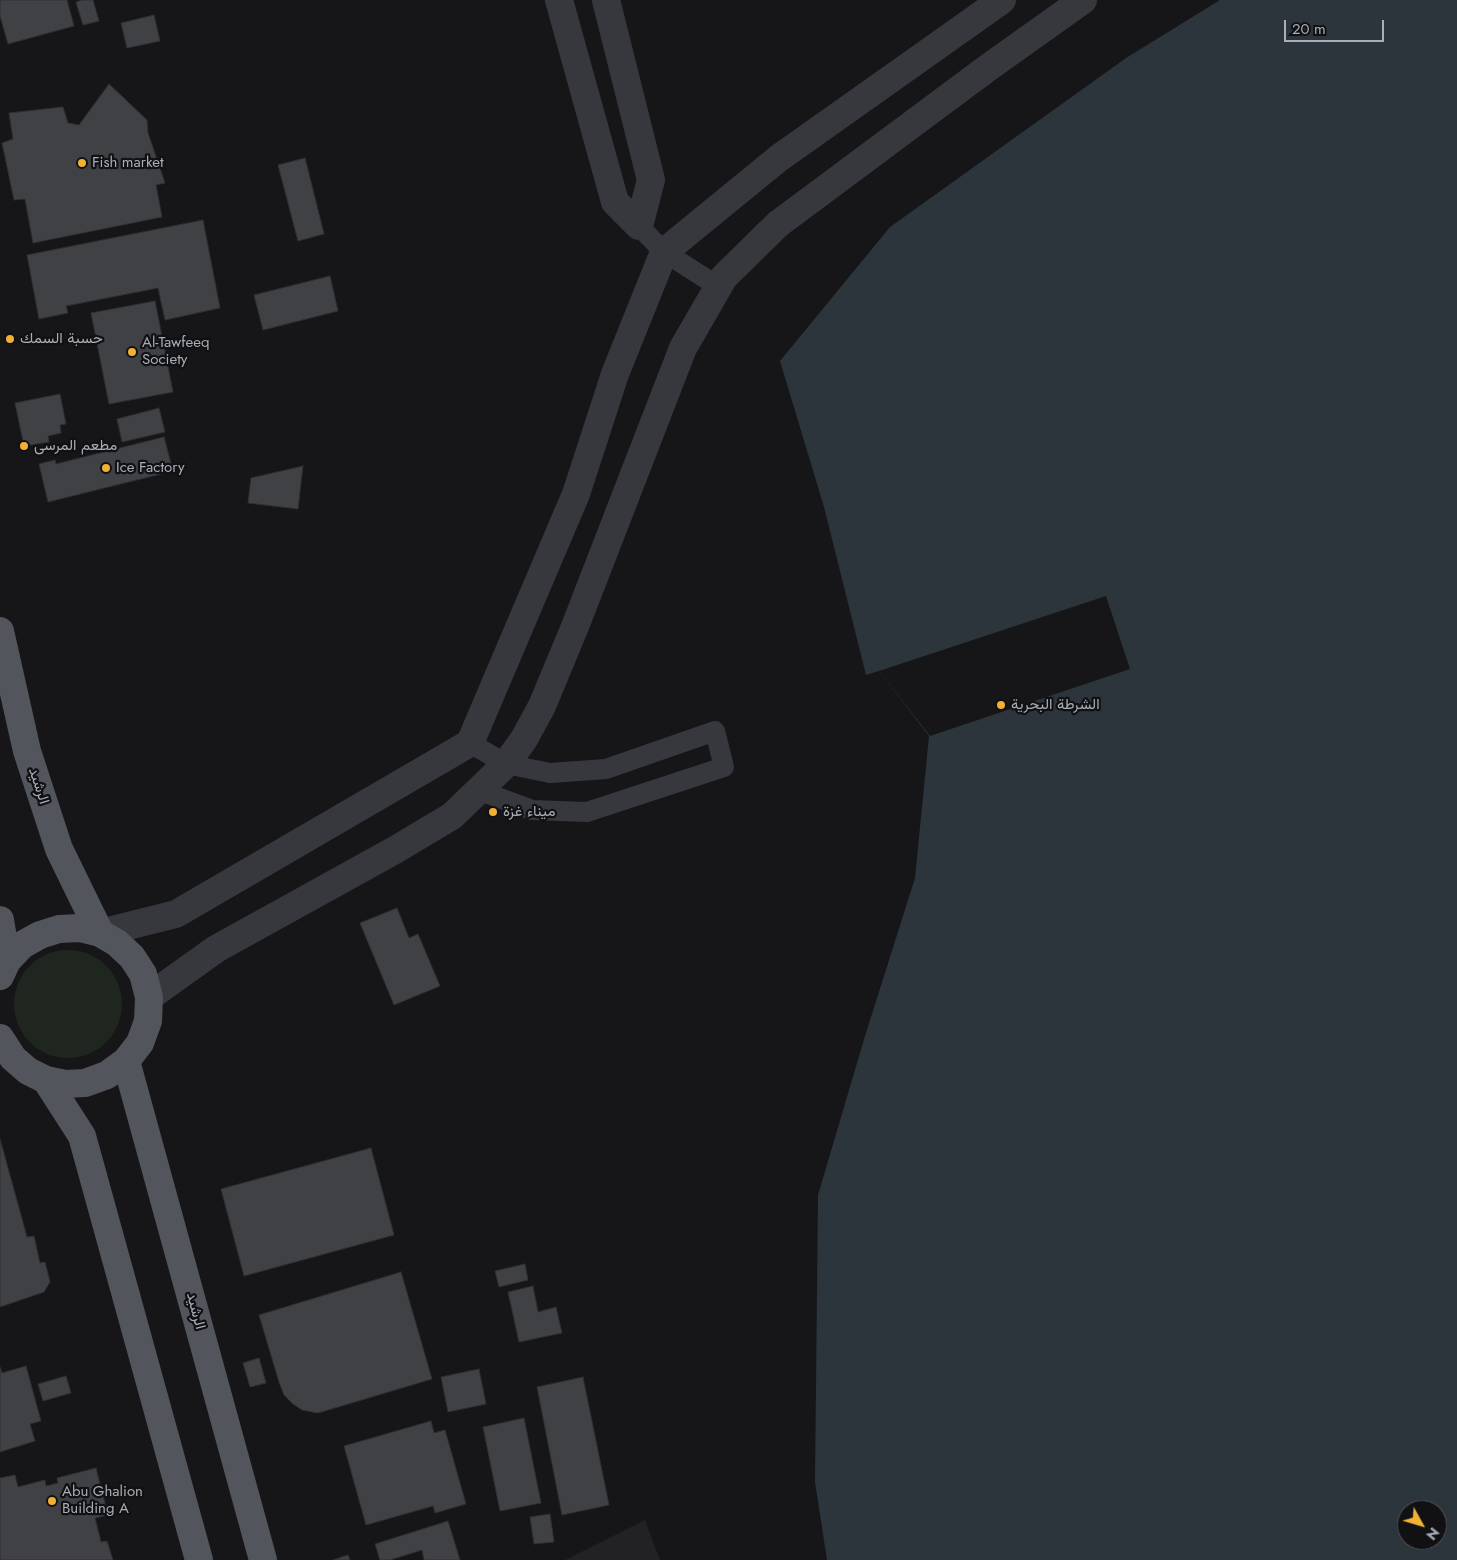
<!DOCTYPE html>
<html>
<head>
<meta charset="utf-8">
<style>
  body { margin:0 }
  #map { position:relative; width:1457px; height:1560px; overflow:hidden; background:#161618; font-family:Jost,sans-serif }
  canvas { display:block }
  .north { position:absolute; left:1397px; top:1500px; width:50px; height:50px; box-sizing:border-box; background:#111113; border:1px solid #4d4f55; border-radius:50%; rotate:129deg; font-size:14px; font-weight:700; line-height:20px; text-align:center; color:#a8adb8 }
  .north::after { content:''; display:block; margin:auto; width:18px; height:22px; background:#f2b134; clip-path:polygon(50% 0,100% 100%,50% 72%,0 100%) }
  .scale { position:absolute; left:1284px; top:20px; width:100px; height:22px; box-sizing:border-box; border:2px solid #a8adb8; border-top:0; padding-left:6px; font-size:15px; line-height:18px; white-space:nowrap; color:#a8adb8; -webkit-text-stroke:4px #111113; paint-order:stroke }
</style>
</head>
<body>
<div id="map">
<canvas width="1457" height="1560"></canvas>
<div class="north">N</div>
<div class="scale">20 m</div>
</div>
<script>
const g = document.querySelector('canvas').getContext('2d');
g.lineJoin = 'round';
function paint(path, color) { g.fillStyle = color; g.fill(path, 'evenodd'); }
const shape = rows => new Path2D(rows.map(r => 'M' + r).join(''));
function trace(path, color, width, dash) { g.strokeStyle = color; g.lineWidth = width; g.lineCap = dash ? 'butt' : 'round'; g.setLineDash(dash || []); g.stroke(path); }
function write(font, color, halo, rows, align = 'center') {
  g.font = font + ' Jost,Vazirmatn,sans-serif'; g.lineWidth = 4.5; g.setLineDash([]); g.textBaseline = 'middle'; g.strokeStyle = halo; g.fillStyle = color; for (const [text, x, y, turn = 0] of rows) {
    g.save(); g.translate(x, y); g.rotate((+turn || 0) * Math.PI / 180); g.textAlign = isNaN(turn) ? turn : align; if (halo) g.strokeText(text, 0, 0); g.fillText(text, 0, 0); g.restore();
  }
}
paint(shape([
  [645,1520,660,1560,565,1560]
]), '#222225');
paint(shape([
  '14 1004a54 54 0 1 1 108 0a54 54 0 1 1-108 0Z'
]), '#1e261f');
paint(shape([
  [1220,0,1457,0,1457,1560,827,1560,815,1482,818,1195,865,1036,915,878,929,736,879,671,866,675,824,507,780,361,890,227,1126,58],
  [1407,1510,1437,1510,1437,1540,1407,1540]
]), '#2c353c');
paint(shape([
  [1106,596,1130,669,930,736,879,671]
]), '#161618');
const building = shape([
  [0,0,67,0,74,26,8,44,0,16,0,0],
  [82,0,93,0,99,21,83,25,76,2,82,0],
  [154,15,160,41,127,48,121,23,154,15],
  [109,84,147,120,148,133,165,183,156,185,162,217,33,243,25,199,14,200,2,143,13,139,9,113,63,107,68,123,79,125,109,84],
  [305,158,324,234,298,241,278,165,305,158],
  [203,220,220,308,165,320,158,288,66,306,68,313,39,319,27,255,203,220],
  [330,276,338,311,263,330,254,295,330,276],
  [155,301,173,392,109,404,91,313,155,301],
  [60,394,66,424,60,425,61,433,48,436,49,442,24,446,15,403,60,394],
  [159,408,165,432,122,442,117,419,159,408],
  [164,437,173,471,48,502,39,464,55,460,56,464,164,437],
  [303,466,298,509,248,503,251,478,303,466],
  [397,908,409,938,418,934,440,986,394,1005,360,923,397,908],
  [0,1139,27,1237,34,1236,40,1263,45,1262,50,1282,44,1292,0,1307,0,1139],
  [371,1148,394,1235,244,1276,221,1189,371,1148],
  [525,1264,528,1280,499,1287,495,1271,525,1264],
  [401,1272,432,1379,318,1413,302,1410,293,1404,284,1395,279,1382,259,1315,401,1272],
  [533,1286,538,1312,556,1307,562,1333,519,1342,508,1292,533,1286],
  [259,1358,266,1383,250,1387,243,1363,259,1358],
  [26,1366,41,1421,30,1424,35,1441,0,1452,0,1367,2,1373,26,1366],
  [479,1369,486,1404,448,1412,441,1377,479,1369],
  [66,1376,71,1393,43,1401,38,1384,66,1376],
  [583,1377,609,1505,562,1515,537,1387,583,1377],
  [524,1418,541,1503,500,1511,483,1427,524,1418],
  [431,1421,434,1433,445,1430,466,1504,435,1513,433,1506,366,1525,344,1446,431,1421],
  [96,1468,108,1515,95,1518,101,1542,107,1541,113,1560,0,1560,0,1478,15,1475,18,1487,45,1480,46,1486,58,1483,57,1478,96,1468],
  [550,1514,554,1542,534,1544,530,1517,550,1514],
  [448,1521,460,1560,424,1560,422,1550,390,1560,380,1560,375,1544,448,1521],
  [348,1555,350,1560,333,1560,348,1555]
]);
paint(building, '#404145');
trace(building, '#303034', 1);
trace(shape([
  [639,226,664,252,719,287],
  [470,743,506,764,550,773,606,769,715,731,724,767,587,812,532,810,478,790]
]), '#37383d', 20);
trace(shape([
  [559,0,615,202,639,226],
  [606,0,651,180,639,226],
  [100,933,176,914,470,743,576,494,615,374,664,252,779,158,1002,0],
  [149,997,216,949,395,850,452,816,506,764,524,739,542,706,576,624,683,348,724,277,778,224,989,67,1083,0]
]), '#37383d', 28);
trace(shape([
  [0,631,27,751,59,849,100,933],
  [0,920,7,961],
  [0,976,7,961,22,945,40,935,59,929,80,928,100,933,117,943,132,957,143,974,149,997,148,1021,140,1043,126,1061,107,1075,85,1083,65,1084,46,1080,28,1071,13,1058,0,1038],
  [126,1061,263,1560],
  [46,1080,82,1136,199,1560]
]), '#53555c', 28);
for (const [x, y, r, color] of [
  [82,163,5,"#f2b134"],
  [10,339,5,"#f2b134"],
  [132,352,5,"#f2b134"],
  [24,446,5,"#f2b134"],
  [106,468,5,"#f2b134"],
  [1001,705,5,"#f2b134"],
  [493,812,5,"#f2b134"],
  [52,1501,5,"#f2b134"]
]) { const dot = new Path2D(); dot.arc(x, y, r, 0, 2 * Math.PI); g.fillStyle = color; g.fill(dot); trace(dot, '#111113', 2); }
write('15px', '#a8adb8', '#111113', [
  ["Fish market",92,163],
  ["حسبة السمك",20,339],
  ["Al-Tawfeeq",142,343],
  ["Society",142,360],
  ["مطعم المرسى",34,446],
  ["Ice Factory",116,468],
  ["الشرطة البحرية",1011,705],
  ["ميناء غزة",503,812],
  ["Abu Ghalion",62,1492],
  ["Building A",62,1509]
], 'left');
write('15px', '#a8adb8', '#111113', [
  ["الرشيد",38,786,72],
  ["الرشيد",195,1311,75]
]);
</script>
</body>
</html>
